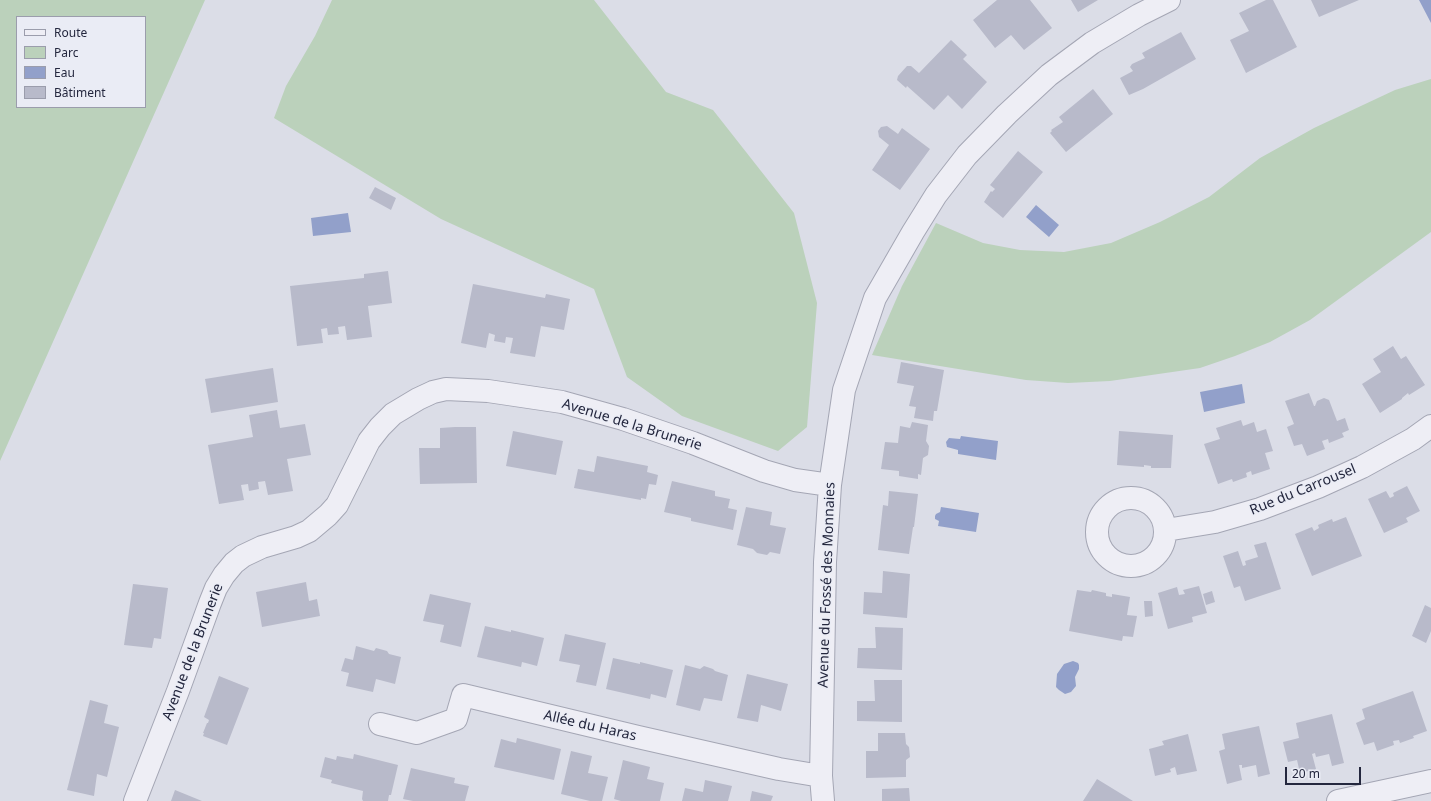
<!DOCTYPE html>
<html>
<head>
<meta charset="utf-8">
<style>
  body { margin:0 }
  #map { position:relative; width:1431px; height:801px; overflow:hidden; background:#dbdde7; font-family:"Noto Sans",sans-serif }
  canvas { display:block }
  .legend { position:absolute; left:16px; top:16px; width:130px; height:92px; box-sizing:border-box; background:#eaecf5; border:1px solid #9b9dac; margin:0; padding:5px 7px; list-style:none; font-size:12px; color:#24273e }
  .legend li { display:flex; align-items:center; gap:8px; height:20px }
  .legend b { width:20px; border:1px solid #9b9dac }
  .scale { position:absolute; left:1285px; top:767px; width:76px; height:18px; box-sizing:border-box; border:2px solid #24273e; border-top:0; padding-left:5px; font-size:12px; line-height:14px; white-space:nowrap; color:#24273e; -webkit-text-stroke:3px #eaecf5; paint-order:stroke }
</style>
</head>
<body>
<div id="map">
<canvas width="1431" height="801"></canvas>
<ul class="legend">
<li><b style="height:5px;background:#eeeef5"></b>Route</li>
<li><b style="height:11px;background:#bbd1bb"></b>Parc</li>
<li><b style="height:11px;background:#92a0ca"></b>Eau</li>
<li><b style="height:11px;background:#b8baca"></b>Bâtiment</li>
</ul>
<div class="scale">20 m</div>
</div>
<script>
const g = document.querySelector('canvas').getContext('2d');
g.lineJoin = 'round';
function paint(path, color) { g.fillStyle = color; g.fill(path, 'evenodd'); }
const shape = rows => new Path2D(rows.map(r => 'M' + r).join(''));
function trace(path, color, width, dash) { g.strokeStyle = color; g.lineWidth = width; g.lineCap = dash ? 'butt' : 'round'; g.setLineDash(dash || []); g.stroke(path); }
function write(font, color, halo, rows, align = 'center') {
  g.font = font + ' "Noto Sans",sans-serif'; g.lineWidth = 3; g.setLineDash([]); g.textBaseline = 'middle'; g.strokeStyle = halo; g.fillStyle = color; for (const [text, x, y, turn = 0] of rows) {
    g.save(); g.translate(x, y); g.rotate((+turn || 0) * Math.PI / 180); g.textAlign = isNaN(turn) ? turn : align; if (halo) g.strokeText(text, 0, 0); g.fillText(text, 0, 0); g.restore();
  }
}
paint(shape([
  [0,0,205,0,0,461],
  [17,17,145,17,145,107,17,107],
  [332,0,594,0,666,92,713,110,794,213,817,303,807,427,778,451,682,416,627,377,594,289,441,219,274,118,286,86,315,36],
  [1431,79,1431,232,1310,320,1270,342,1235,356,1200,368,1110,381,1068,383,1026,380,872,355,902,286,936,223,983,243,1020,250,1064,252,1111,243,1160,222,1209,197,1260,158,1314,128,1395,90]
]), '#bbd1bb');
paint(shape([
  [1419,0,1431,0,1431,23],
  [1036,205,1059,225,1049,237,1026,217],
  [348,213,351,232,313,236,311,218],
  [1242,384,1245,403,1204,412,1200,392],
  [961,436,998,441,996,460,958,454,958,450,947,447,946,442,949,438,960,439],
  [941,507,979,513,976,532,938,526,939,521,935,519,935,516,936,514,940,512],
  [1073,661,1078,663,1079,665,1079,669,1075,677,1076,686,1071,692,1065,694,1059,690,1056,687,1057,674,1064,664]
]), '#92a0ca');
paint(shape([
  [997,0,1030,0,1052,28,1024,50,1011,35,995,48,973,20],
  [1071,0,1098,0,1078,12],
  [1266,0,1273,0,1297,47,1246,73,1230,40,1249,31,1239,13],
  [1311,0,1359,0,1319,17],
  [1181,32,1196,59,1143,89,1129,95,1120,78,1133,71,1130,67,1132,64,1145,58,1142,53],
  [951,40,967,55,963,59,987,82,962,109,948,95,934,110,907,86,906,88,897,80,898,76,907,66,911,66,919,73],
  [1093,89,1113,114,1066,152,1050,133,1052,131,1051,130,1063,122,1059,117],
  [887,126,898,134,902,128,930,149,900,190,872,170,889,145,879,137,878,131,881,127],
  [1018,151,1043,172,1003,218,984,202,991,191,992,192,995,189,990,185],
  [375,187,396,198,391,210,369,198],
  [388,271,392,303,368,306,372,337,347,340,345,326,338,327,339,334,328,335,327,328,321,329,323,343,297,346,290,286,364,278,364,274],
  [473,284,545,298,546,294,570,299,564,330,541,326,535,357,510,353,513,338,506,337,505,343,494,341,495,335,489,333,486,348,461,343],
  [1393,346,1401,359,1406,356,1425,385,1409,395,1408,393,1402,398,1402,399,1380,413,1362,384,1381,372,1373,359],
  [901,362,944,370,937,411,934,411,933,421,914,418,916,407,909,406,914,386,897,383],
  [273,368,278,402,211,413,205,379],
  [1309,393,1314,406,1315,406,1317,401,1324,398,1329,400,1337,421,1345,418,1349,430,1342,433,1344,437,1329,443,1328,439,1322,441,1325,449,1307,456,1302,444,1294,446,1287,427,1294,424,1285,401],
  [277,410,280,428,305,424,311,455,287,459,293,491,268,495,265,481,258,482,259,489,249,491,248,484,241,485,244,500,219,504,208,445,253,437,249,415],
  [1241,420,1243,426,1254,422,1257,432,1266,429,1273,451,1265,453,1270,469,1252,475,1251,471,1246,473,1247,477,1233,482,1232,479,1218,484,1204,444,1220,439,1216,428],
  [912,422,928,425,926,441,929,446,928,455,923,458,921,475,918,474,918,479,899,476,899,471,881,469,885,442,898,443,900,426,910,428],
  [455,427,476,427,477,483,420,484,419,448,440,448,440,428],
  [513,431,563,441,556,475,506,466],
  [1119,431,1173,435,1171,468,1151,468,1151,466,1144,465,1144,467,1117,465],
  [597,456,648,466,647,472,658,475,656,485,649,484,646,499,641,498,641,500,574,488,578,469,594,472],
  [672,481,715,491,715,496,730,499,728,508,737,510,733,530,691,521,691,518,664,512],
  [1407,486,1420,511,1406,518,1408,522,1384,533,1368,499,1386,491,1390,498,1394,496,1393,493],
  [889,491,918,494,914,527,913,527,909,554,878,550,883,505,888,506],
  [746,507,772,512,770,525,786,528,780,554,770,552,767,555,757,553,753,549,737,545],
  [1346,517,1362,556,1312,576,1295,534,1312,527,1314,531,1319,528,1318,525,1332,519,1333,522],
  [1266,542,1281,589,1245,601,1240,586,1234,588,1223,556,1238,551,1243,566,1246,565,1245,561,1258,557,1254,545],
  [883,571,910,574,907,618,863,614,864,592,882,593],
  [306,582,309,601,317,599,320,616,262,627,256,592],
  [133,584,168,588,161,639,154,638,152,648,124,645],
  [1199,586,1207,613,1192,617,1193,622,1168,629,1158,593,1177,587,1179,595,1185,594,1183,590],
  [1077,590,1091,592,1092,590,1106,593,1106,596,1112,597,1112,594,1130,597,1127,615,1137,616,1133,637,1123,636,1122,641,1069,631],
  [1212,591,1215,602,1206,605,1203,594],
  [430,594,471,603,461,647,440,642,444,625,423,621],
  [1144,601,1152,601,1153,616,1145,617],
  [1425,605,1431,608,1431,631,1426,643,1412,636],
  [485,626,511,632,511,630,544,638,537,666,522,662,521,667,477,657],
  [875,627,903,628,902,670,857,668,858,648,876,648],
  [565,634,606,643,596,686,576,682,580,665,559,661],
  [356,646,374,651,376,648,387,651,389,654,401,657,395,684,376,679,373,692,346,686,349,673,341,671,345,658,353,660],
  [613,658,640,664,640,662,673,670,666,698,651,694,650,699,606,689],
  [685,665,700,669,704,666,713,669,715,671,728,675,722,701,704,698,700,711,676,705],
  [747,674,788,684,781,711,761,705,758,722,737,718],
  [219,676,249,688,227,745,203,736,204,733,203,733,207,723,208,723,209,720,204,717],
  [874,680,902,680,902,722,857,721,857,701,875,701],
  [1413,691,1427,731,1413,736,1414,738,1400,743,1399,740,1393,741,1394,745,1377,751,1374,742,1364,745,1356,723,1365,719,1362,709],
  [90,700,108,705,104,723,119,727,107,777,97,774,94,796,67,790],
  [1332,714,1344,763,1332,766,1329,754,1316,757,1315,753,1312,754,1316,769,1300,773,1297,760,1288,762,1283,742,1299,738,1296,723],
  [1259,726,1270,774,1258,777,1256,765,1242,768,1242,765,1239,765,1242,780,1227,784,1219,751,1225,749,1222,734],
  [878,733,905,733,906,744,909,747,910,757,906,760,906,777,866,778,866,751,878,751],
  [1188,734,1197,771,1177,775,1175,767,1170,769,1171,772,1155,776,1149,749,1164,745,1162,741],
  [517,738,561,749,554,780,494,767,501,739,516,743],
  [571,751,592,756,588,773,608,777,602,801,590,801,561,794],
  [354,754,398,765,391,795,389,795,388,801,363,801,362,799,363,791,331,783,332,780,320,777,325,757,336,760,337,756,353,759],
  [623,760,650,767,647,779,664,783,660,801,621,801,614,799],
  [411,768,455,778,454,783,469,786,465,801,413,801,403,799],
  [1097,779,1133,801,1083,801],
  [705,780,732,786,728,801,682,801,685,788,703,792],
  [909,788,910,801,882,801,882,789],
  [175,790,202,801,171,801],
  [752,791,773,796,771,801,750,801]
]), '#b8baca');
const street = shape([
  '1097 532a34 34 0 1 1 68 0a34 34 0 1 1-68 0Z',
  [1166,530,1215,522,1260,509,1318,487,1362,467,1413,439,1431,426],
  [380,724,417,733,456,719,463,695,638,737,779,769,821,776],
  [135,801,178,691,210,603,216,588,224,575,234,563,243,556,262,547,296,537,309,531,328,515,337,505,369,441,380,427,393,414,418,399,433,392,446,389,488,391,562,402,623,419,693,443,764,471,795,480,830,485],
  [823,801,821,776,825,562,830,485,844,390,875,298,913,232,936,195,967,155,1007,114,1049,75,1092,43,1139,15,1169,0],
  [1338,801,1431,781]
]);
trace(street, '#a4a6b4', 24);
trace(street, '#eeeef5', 22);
write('14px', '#24273e', '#eaecf5', [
  ["Avenue de la Brunerie",632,425,17],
  ["Rue du Carrousel",1303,490,-22],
  ["Avenue du Fossé des Monnaies",827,585,-88],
  ["Avenue de la Brunerie",193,652,-69],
  ["Allée du Haras",590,726,13]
]);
</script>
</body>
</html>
